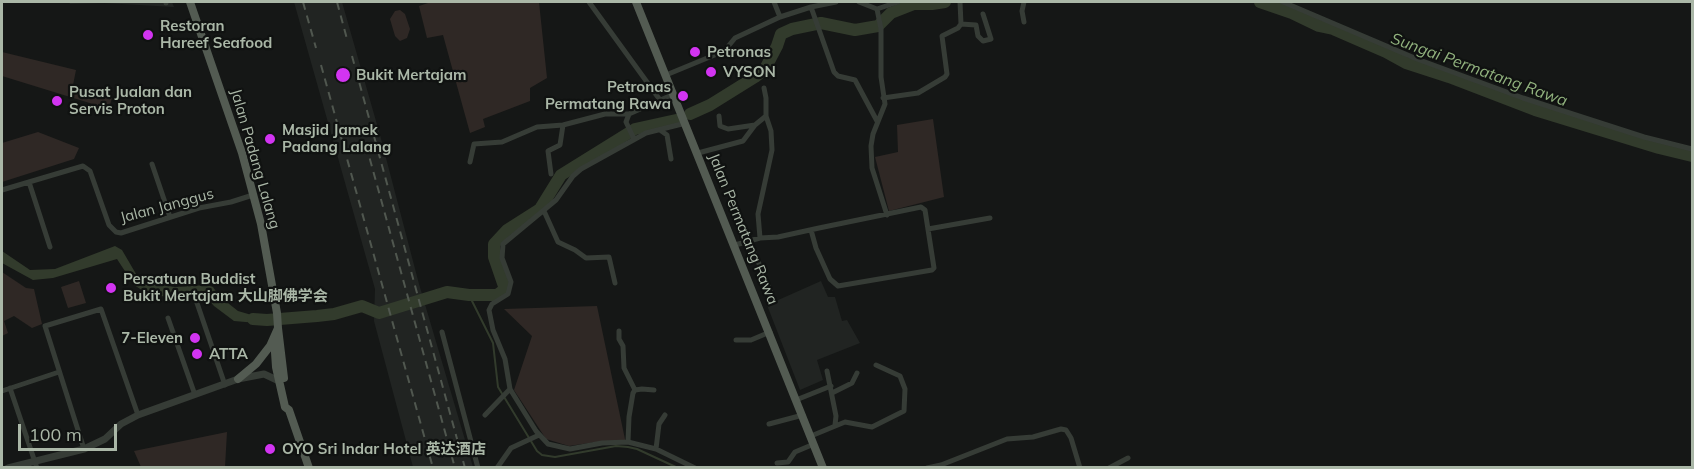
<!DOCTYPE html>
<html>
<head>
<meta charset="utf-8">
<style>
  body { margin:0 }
  #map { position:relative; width:1694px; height:469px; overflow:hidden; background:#151716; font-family:Mulish,sans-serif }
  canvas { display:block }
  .frame { position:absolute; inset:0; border:3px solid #aab7a7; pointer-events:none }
  .scale { position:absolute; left:18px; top:424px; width:99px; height:27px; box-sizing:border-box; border:3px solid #aab7a7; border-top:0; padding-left:8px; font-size:18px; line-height:21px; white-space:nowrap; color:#aab7a7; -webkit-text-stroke:4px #101211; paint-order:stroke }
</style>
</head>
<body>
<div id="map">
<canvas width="1694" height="469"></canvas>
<div class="frame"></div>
<div class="scale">100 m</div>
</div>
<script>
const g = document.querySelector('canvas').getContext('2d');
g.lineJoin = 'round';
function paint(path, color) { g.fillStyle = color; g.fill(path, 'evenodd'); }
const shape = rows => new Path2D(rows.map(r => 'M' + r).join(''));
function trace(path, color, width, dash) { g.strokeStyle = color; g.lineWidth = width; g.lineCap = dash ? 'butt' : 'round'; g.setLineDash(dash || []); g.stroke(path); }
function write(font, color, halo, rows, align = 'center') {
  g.font = font + ' Mulish,"Noto Sans SC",sans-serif'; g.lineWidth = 4.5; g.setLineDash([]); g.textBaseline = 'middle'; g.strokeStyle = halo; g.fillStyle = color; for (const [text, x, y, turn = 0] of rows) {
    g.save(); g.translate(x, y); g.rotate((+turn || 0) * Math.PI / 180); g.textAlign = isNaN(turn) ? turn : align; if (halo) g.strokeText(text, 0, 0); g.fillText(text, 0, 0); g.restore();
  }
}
paint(shape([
  [69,2,172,2,174,7,104,3,70,4],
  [294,2,342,2,380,135,419,284,473,467,413,467,374,321,375,289],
  [821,281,828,297,835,297,842,321,847,320,860,343,817,360,823,380,800,390,767,305]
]), '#212422');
paint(shape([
  [431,2,539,2,547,78,530,88,530,101,483,119,485,127,470,133,443,35,427,38,419,6],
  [400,10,405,14,410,29,407,38,400,41,395,36,390,19,395,11],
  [2,52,76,70,73,85,112,97,109,109,2,76],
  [933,119,944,197,889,211,875,157,898,152,897,125],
  [38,132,79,148,74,159,2,182,2,143],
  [2,272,26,288,34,289,42,324,32,328,14,316,4,321,8,333,2,336],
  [79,281,86,303,68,308,61,287],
  [597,306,626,444,596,442,569,446,546,439,514,390,532,336,504,309],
  [227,432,225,467,141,467,134,451]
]), '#2f2825');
paint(shape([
  [115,246,122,250,139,279,147,283,175,287,207,285,213,287,219,296,238,311,255,316,269,315,269,324,234,321,214,306,205,296,174,298,148,294,134,285,117,259,53,278,33,280,2,263,2,251,30,270,55,269]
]), '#323b2c');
trace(shape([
  [469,295,493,343,498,387,537,451,542,455,555,457,616,446,628,447,637,449,678,468]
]), '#323b2c', 2);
trace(shape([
  [1260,2,1292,13,1319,26,1333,29,1386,52,1406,63,1449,77,1535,110,1659,148,1692,156],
  [690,114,710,105,755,77,765,69,777,46,781,34,792,29,821,23,855,30,878,26,891,13,914,4,932,4,945,2],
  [253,319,267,320,317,316,334,314,362,306,379,313,447,292,469,295,497,295,505,289,494,257,494,244,507,230,540,209,561,175,635,129,676,120]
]), '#323b2c', 12);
trace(shape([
  [166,2,166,3],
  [589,2,660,100],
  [774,2,780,17],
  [859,2,877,9,898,2],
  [1024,2,1022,11,1024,22],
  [1283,2,1417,59,1523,98,1644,137,1692,149],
  [811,7,834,72,838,76,855,80,877,121],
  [877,9,881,29,881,77,885,104,873,134,871,146,872,168,887,215],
  [961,24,976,25,978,36,983,41,991,39,983,14],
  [666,75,717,54,726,49,735,38,780,17,811,7,836,2],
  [883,98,918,93,945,77,947,74,942,36,958,28,961,24,960,2],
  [719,116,720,126,728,129,755,125],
  [686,123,646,133,581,169,573,176,556,200,503,244,502,258,511,282,508,294,492,304,489,310,493,330,505,359,510,389,536,431,548,444,570,449,602,443,628,442,656,449,695,468],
  [660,130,667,135,671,159],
  [634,139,626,122,629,114,674,94],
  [698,153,743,141,755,125,766,116],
  [470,162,474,144,502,142,537,127,563,125,605,114,629,114],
  [152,164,170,217],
  [551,174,548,151,560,145,563,125],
  [29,182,50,247],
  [2,190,83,166,90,171,109,225,116,232,121,233,199,208,231,202,253,195],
  [544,211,558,242,575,250,586,258,609,257,615,283],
  [928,229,990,218],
  [760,238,758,214,772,150,771,131,766,116,766,98,764,88],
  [749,240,773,297],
  [735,245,760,238,778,237,819,228,921,207,925,210,934,268,932,270,838,286,830,279,816,248,811,230],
  [197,303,225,385],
  [168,318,195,395],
  [619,331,619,339,623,346,624,368,635,390],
  [442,332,478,468],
  [736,340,751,340,770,332],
  [827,371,836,416,835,425],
  [10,388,37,468],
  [2,391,59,372],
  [832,393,852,383,857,373],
  [796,400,831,386],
  [485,415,510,389],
  [769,424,803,415],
  [811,436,845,422,872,427,904,411,905,389,900,376,876,365],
  [628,442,629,417,633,393,635,390,642,389,654,390],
  [84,449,45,326,101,309,138,415],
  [656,449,659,424,665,415],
  [777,463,788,462,795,452,814,444],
  [497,468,511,448,539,435],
  [927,468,941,465,1007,439,1033,437,1061,429,1066,430,1071,438,1080,468],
  [1109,468,1128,458]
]), '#363c36', 5);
trace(shape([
  [8,468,84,449,105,439,121,424,138,415,238,379,264,374,279,381]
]), '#363c36', 7);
trace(shape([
  [190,2,242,153,261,224,277,313,278,328,270,346,256,364,238,379],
  [636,2,823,468],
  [278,328,284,378],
  [274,338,276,367,285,407,289,410,309,468]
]), '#535b52', 8);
trace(shape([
  [303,2,316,48],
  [337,2,347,39],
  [352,56,465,468],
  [321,65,433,468],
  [366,145,455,468]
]), '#50574f', 2, [8, 6]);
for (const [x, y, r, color] of [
  [148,35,6,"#d234f1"],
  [695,52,6,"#d234f1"],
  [711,72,6,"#d234f1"],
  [343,75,8,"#d234f1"],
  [683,96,6,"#d234f1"],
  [57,101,6,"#d234f1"],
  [270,139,6,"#d234f1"],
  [111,288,6,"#d234f1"],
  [195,338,6,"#d234f1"],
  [197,354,6,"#d234f1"],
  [270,449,6,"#d234f1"]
]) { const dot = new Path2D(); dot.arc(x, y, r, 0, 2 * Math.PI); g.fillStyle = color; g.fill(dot); trace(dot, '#101211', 2); }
write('bold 15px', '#aab7a7', '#101211', [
  ["Restoran",160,26],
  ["Hareef Seafood",160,43],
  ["Petronas",707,52],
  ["VYSON",723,72],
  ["Bukit Mertajam",356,75],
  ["Petronas",671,87,"right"],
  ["Permatang Rawa",671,104,"right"],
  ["Pusat Jualan dan",69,92],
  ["Servis Proton",69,109],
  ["Masjid Jamek",282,130],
  ["Padang Lalang",282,147],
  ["Persatuan Buddist",123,279],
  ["Bukit Mertajam 大山脚佛学会",123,296],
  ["7-Eleven",183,338,"right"],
  ["ATTA",209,354],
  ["OYO Sri Indar Hotel 英达酒店",282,449]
], 'left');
write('15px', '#aab7a7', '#101211', [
  ["Jalan Padang Lalang",255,159,74],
  ["Jalan Janggus",167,206,-15],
  ["Jalan Permatang Rawa",743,229,68]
]);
write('italic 16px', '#91b27e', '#101211', [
  ["Sungai Permatang Rawa",1479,70,20]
]);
</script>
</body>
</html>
